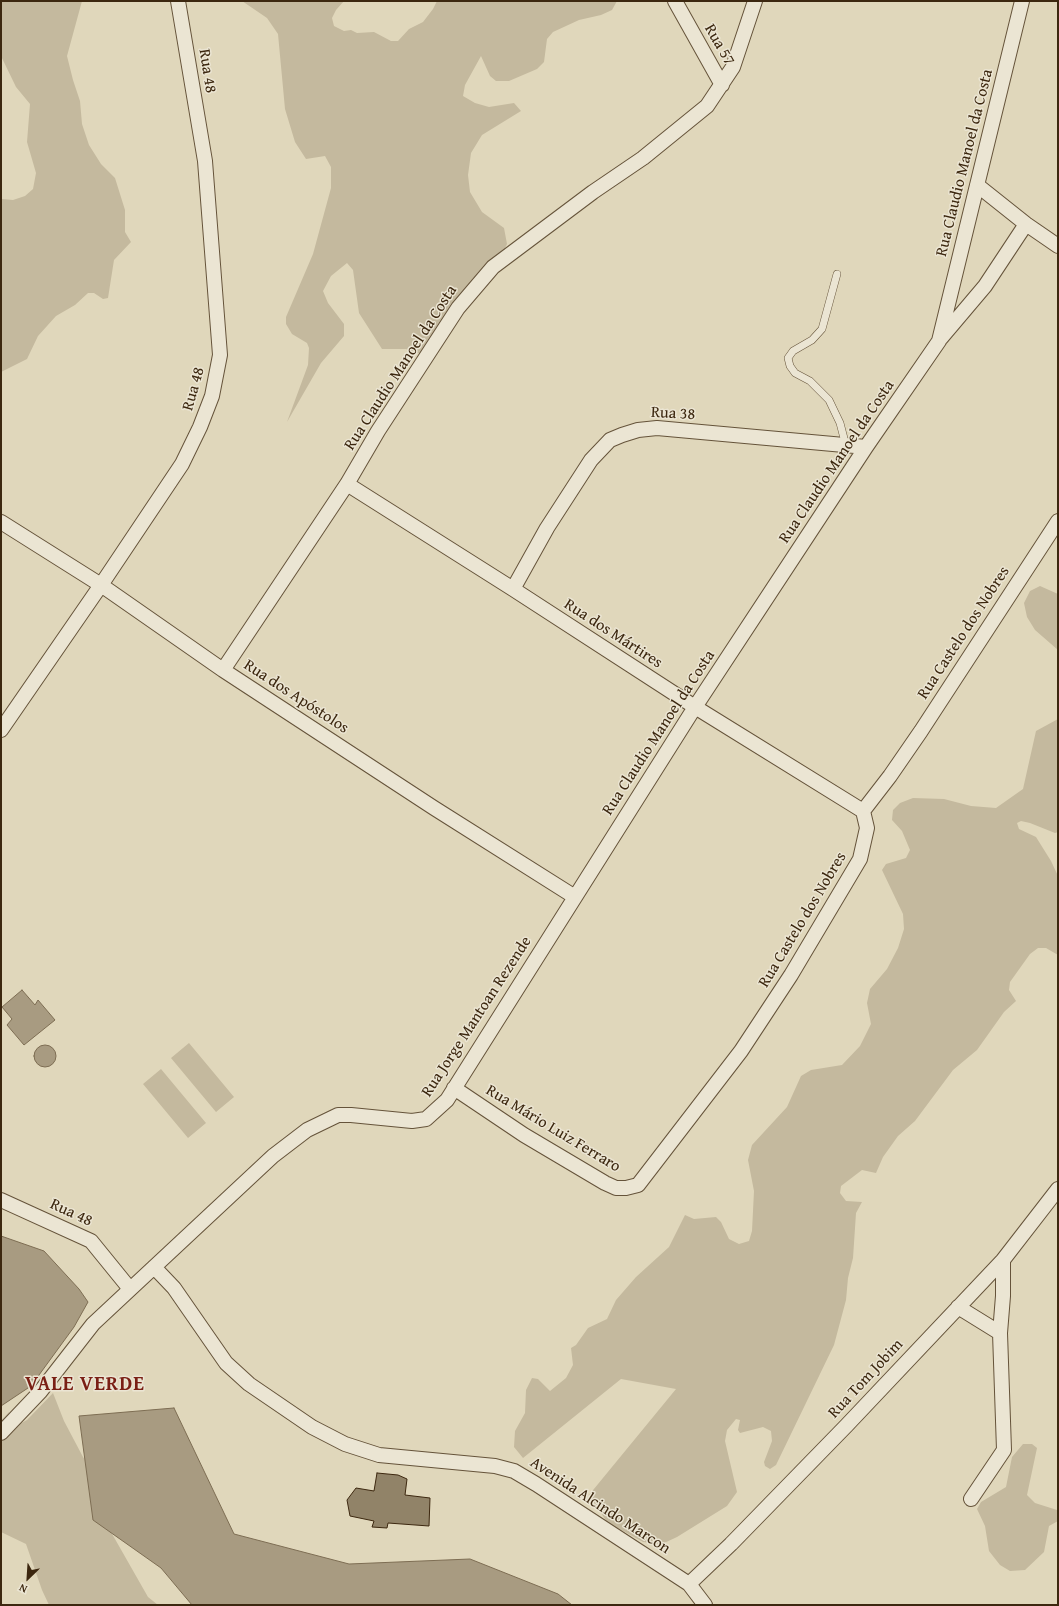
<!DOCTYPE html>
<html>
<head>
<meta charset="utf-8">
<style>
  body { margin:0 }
  #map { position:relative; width:1059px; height:1606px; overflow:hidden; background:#e0d7bb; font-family:"Gentium Book Plus",serif }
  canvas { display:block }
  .frame { position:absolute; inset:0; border:2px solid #3c270f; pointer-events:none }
  .north { position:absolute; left:8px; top:1558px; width:40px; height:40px; -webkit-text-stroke:3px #ebe5d3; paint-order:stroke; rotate:205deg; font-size:11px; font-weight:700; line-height:16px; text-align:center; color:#3c270f }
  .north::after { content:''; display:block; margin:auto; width:14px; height:18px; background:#3c270f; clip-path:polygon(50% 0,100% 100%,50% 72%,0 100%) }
</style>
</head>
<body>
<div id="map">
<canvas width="1059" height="1606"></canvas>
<div class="frame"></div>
<div class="north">N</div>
</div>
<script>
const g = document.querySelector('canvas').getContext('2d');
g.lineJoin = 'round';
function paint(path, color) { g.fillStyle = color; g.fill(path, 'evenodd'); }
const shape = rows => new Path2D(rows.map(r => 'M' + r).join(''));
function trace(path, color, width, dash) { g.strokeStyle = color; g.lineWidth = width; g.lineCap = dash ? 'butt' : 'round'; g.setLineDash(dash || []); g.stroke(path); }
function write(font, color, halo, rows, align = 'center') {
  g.font = font + ' "Gentium Book Plus",serif'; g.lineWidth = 3; g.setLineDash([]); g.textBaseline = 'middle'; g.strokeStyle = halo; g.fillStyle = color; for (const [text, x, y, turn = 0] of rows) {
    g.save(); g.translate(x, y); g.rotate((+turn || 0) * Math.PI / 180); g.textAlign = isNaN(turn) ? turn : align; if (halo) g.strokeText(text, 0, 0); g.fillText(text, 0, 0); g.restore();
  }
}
paint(shape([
  [1,1,82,1,67,56,73,80,80,101,82,124,89,145,101,164,115,178,125,210,125,232,131,242,114,260,108,298,103,299,94,293,88,293,75,305,56,316,38,336,27,359,1,372,1,201,2,199,13,200,25,196,33,189,36,173,27,142,30,104,16,87,1,56],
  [242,1,344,1,336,10,332,18,334,26,344,31,351,30,357,33,374,32,391,41,398,41,409,29,423,22,433,9,437,1,617,1,612,10,601,15,579,20,553,32,547,39,544,62,537,69,509,81,496,81,490,76,481,56,465,85,463,96,475,103,489,107,514,103,521,111,482,135,471,153,468,175,470,192,482,212,504,228,507,244,496,266,421,354,406,349,382,349,359,313,353,270,347,263,331,276,323,291,328,303,344,324,344,336,321,363,287,422,308,365,309,348,307,343,292,334,286,324,286,317,313,254,331,188,331,167,325,156,306,159,295,142,285,109,278,34,267,18],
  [1040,586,1058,594,1058,650,1035,630,1027,617,1024,603,1030,591],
  [1058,719,1058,832,1055,833,1030,823,1021,821,1017,823,1019,829,1036,837,1051,861,1058,876,1058,955,1046,948,1038,948,1030,954,1010,982,1009,990,1016,1001,1004,1012,977,1050,953,1070,915,1121,898,1136,883,1157,876,1173,862,1170,841,1186,840,1193,846,1201,862,1202,856,1213,853,1258,848,1278,846,1300,834,1345,776,1465,770,1469,765,1466,764,1462,772,1441,771,1431,763,1427,740,1433,738,1430,740,1420,736,1419,727,1430,725,1441,737,1492,727,1506,677,1537,662,1544,643,1542,607,1522,589,1495,676,1389,621,1379,523,1458,514,1447,515,1431,525,1413,526,1390,532,1378,538,1379,550,1391,566,1378,573,1365,571,1348,576,1345,588,1328,607,1319,616,1300,636,1277,669,1247,685,1215,694,1219,716,1217,721,1222,729,1239,739,1244,749,1241,752,1231,754,1191,748,1160,752,1145,787,1107,801,1076,811,1070,842,1065,860,1046,871,1024,867,1003,870,989,887,969,898,948,904,929,903,914,882,870,886,864,906,858,910,850,902,831,892,820,893,810,900,803,913,798,944,799,971,806,996,808,1023,789,1036,731],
  [189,1043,234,1097,216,1112,171,1058],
  [161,1069,206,1123,188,1138,143,1084],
  [53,1393,64,1421,83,1457,89,1466,103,1518,148,1597,158,1605,49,1605,42,1590,26,1544,1,1532,1,1421,9,1412,8,1419,16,1426,27,1420],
  [1023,1444,1032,1444,1037,1448,1027,1495,1035,1503,1057,1510,1058,1507,1058,1521,1049,1526,1044,1552,1025,1570,1010,1571,1000,1565,989,1551,985,1526,977,1509,981,1502,1006,1487,1012,1457]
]), '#c4b99e');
const water = shape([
  [22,990,35,1005,38,1000,55,1020,24,1045,7,1025,12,1019,2,1007,22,990],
  '34 1056a11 11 0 1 1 22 0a11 11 0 1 1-22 0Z',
  [1,1236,44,1251,79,1289,88,1302,74,1327,31,1386,1,1406,1,1236],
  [174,1408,234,1534,349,1564,470,1559,558,1594,572,1605,192,1605,161,1568,93,1520,79,1416,174,1408]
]);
paint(water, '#a89b81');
trace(water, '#7d6d53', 1);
const building = shape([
  [377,1473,398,1475,407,1479,405,1495,430,1498,429,1526,388,1523,387,1528,372,1527,374,1521,350,1516,347,1500,356,1488,374,1491,377,1473]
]);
paint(building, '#918368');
trace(building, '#3c270f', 1);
const service = shape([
  [837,274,822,329,812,340,793,351,788,358,790,366,795,373,810,381,829,400,840,423,846,446]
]);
const minor = shape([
  [675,1,722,85],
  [977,185,1026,224,1058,246],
  [941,338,985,286,1026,224],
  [347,484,513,589,695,707,863,811],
  [1,522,101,585,223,670,434,808,575,897],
  [513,589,547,528,591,460,610,440,622,435,638,430,657,428,866,447],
  [223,670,347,484,378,431,458,308,493,267,593,192,643,158,707,106,733,67,755,1],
  [1,730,101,585,182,464,200,427,212,396,220,355,205,161,178,1],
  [454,1088,524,1135,605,1183,616,1188,626,1188,638,1185,741,1051,791,975,860,859,867,828,863,811,890,776,921,731,1058,521],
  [1,1200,91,1241,130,1289],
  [154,1267,174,1288,226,1363,249,1384,312,1427,345,1444,379,1455,495,1466,514,1471,536,1484,689,1584,705,1605],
  [958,1307,1000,1333],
  [1,1433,40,1392,93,1324,273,1156,307,1130,338,1115,351,1115,412,1121,426,1119,447,1100,695,707,866,447,939,341,1022,1],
  [971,1499,1004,1450,1000,1333,1003,1296,1003,1260],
  [689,1584,731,1544,847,1425,1003,1260,1058,1189]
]);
trace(service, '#65533a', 8);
trace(minor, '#65533a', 16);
trace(service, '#ebe5d3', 7);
trace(minor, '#ebe5d3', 14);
write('16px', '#3c270f', '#ebe5d3', [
  ["Rua 57",719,45,60],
  ["Rua 48",207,71,81],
  ["Rua Claudio Manoel da Costa",965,163,-76],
  ["Rua Claudio Manoel da Costa",401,368,-57],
  ["Rua 48",194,389,-74],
  ["Rua 38",673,414,3],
  ["Rua Claudio Manoel da Costa",837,462,-56],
  ["Rua Castelo dos Nobres",964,633,-57],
  ["Rua dos Mártires",613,634,33],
  ["Rua dos Apóstolos",296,697,33],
  ["Rua Claudio Manoel da Costa",659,733,-57],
  ["Rua Castelo dos Nobres",803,920,-59],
  ["Rua Jorge Mantoan Rezende",477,1017,-57],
  ["Rua Mário Luiz Ferraro",553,1129,31],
  ["Rua 48",71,1213,25],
  ["Rua Tom Jobim",866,1379,-47],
  ["Avenida Alcindo Marcon",600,1506,33]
]);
g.letterSpacing = '1px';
write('bold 20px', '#7a1f14', '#ebe5d3', [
  ["VALE VERDE",85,1385]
]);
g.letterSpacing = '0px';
</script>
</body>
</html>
